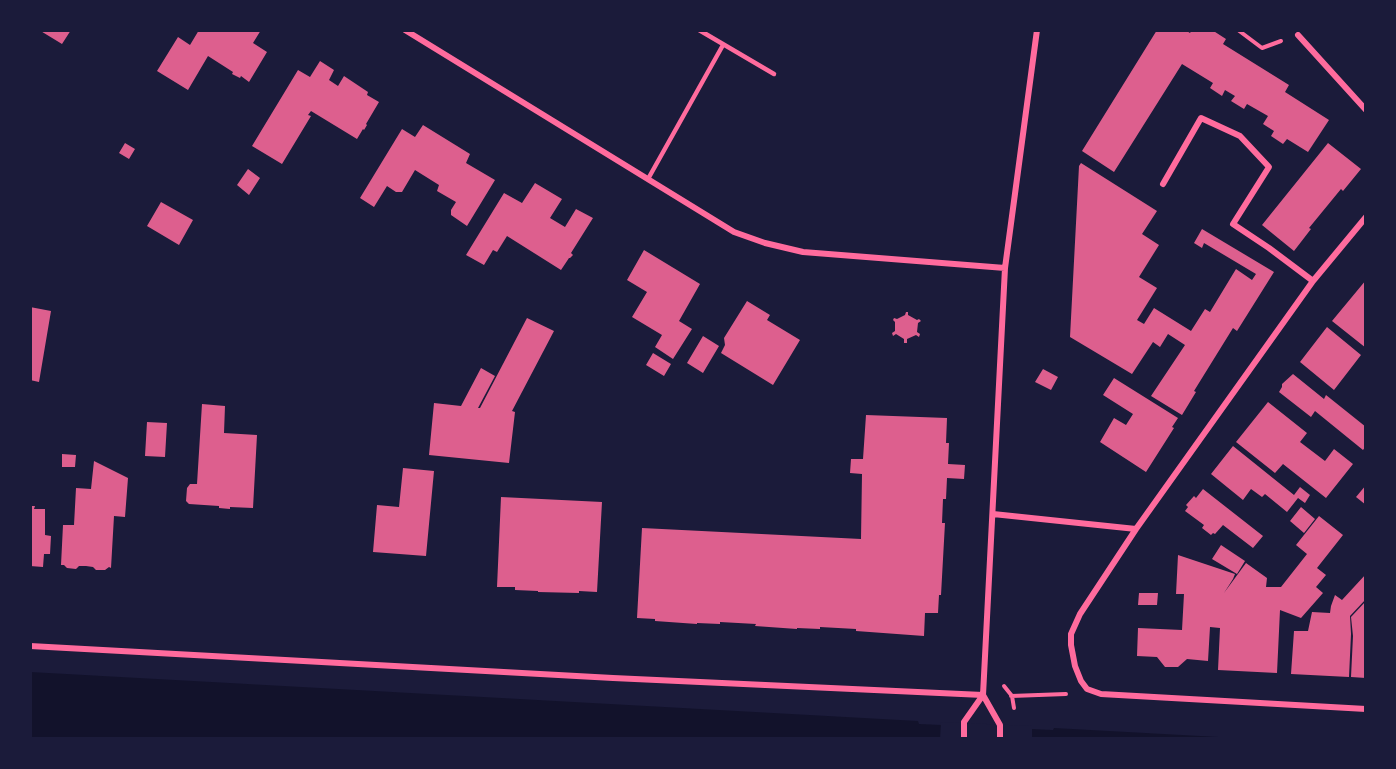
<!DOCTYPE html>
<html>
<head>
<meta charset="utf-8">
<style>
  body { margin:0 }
  #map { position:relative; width:1396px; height:769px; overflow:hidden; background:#1b1b3a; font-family:"Exo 2",sans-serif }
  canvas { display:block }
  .frame { position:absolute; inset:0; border:32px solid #1b1b3a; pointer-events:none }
</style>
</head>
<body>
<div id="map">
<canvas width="1396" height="769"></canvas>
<div class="frame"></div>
</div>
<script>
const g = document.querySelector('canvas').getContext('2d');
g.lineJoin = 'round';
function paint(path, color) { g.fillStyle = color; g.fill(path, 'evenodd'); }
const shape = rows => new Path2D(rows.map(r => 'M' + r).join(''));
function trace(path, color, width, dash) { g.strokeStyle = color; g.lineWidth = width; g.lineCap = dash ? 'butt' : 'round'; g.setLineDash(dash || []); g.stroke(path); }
paint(shape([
  [30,672,918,721,919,724,1053,730,1054,728,1255,739,30,739]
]), '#12122b');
paint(shape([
  [941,722,1032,726,1032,739,940,739]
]), '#1b1b3a');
paint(shape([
  [39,30,71,30,62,44],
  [199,30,261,30,253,43,267,52,249,82,241,76,240,78,232,74,233,72,208,56,188,90,157,71,178,37,190,45],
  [1157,30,1185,30,1190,33,1192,30,1212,30,1226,39,1223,44,1289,85,1285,92,1329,120,1308,152,1287,139,1283,144,1271,136,1274,131,1263,124,1268,116,1247,104,1244,109,1231,101,1235,96,1225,90,1222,96,1210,88,1213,83,1182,64,1114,172,1082,151],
  [320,61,334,70,329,80,338,86,344,76,368,92,367,95,379,102,366,124,367,125,364,130,363,129,357,139,311,111,308,115,311,116,282,164,252,146,298,70,310,77],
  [423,125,470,154,466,163,495,180,467,226,451,215,451,210,456,202,437,191,439,185,415,170,402,192,396,192,387,186,374,207,360,198,402,129,415,137],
  [125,143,135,149,129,159,119,153],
  [1328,143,1361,169,1343,191,1341,189,1309,228,1311,229,1294,251,1262,225],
  [1081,163,1157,211,1142,234,1159,245,1139,277,1157,288,1137,320,1144,324,1154,308,1191,331,1205,309,1210,312,1236,269,1252,280,1256,274,1204,243,1202,248,1194,243,1202,229,1274,272,1237,331,1233,328,1194,391,1196,392,1182,415,1151,396,1185,345,1168,334,1160,347,1153,342,1132,374,1070,337,1079,166],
  [248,169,260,178,249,195,237,185],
  [535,183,562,199,550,218,565,227,576,209,593,218,571,253,573,255,570,258,569,258,561,270,507,236,497,252,493,250,484,265,466,255,504,193,522,203],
  [161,202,193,220,179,245,147,226],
  [644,250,700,284,679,321,692,329,673,359,655,347,662,335,632,317,647,292,627,280],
  [1366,280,1366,348,1332,321],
  [747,301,770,315,767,320,800,340,773,385,721,353,725,345,724,338],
  [30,307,51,311,39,382,30,380],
  [906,312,908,312,908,315,917,320,919,319,921,321,918,323,917,332,920,334,919,337,916,335,907,339,907,343,904,343,904,339,896,334,893,336,892,333,895,331,895,322,893,320,894,318,897,319,905,315],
  [527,318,554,331,512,411,515,412,509,463,429,455,434,403,461,406,481,368,495,376,478,408,480,408],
  [1327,327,1361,355,1334,390,1300,362],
  [703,336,719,346,703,373,687,363],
  [653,353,671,364,664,376,646,365],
  [1043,369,1058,377,1051,390,1035,382],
  [1293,374,1324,399,1326,395,1366,427,1366,446,1363,450,1315,411,1311,417,1279,392,1282,387,1282,384],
  [1114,378,1178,418,1172,427,1174,428,1146,472,1100,442,1114,418,1126,425,1133,414,1103,395],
  [1268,402,1307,433,1300,442,1325,461,1334,449,1353,464,1326,498,1283,464,1275,473,1236,442],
  [202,404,225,406,224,433,257,435,253,508,230,507,230,509,219,508,219,506,189,504,186,501,187,488,190,484,197,484],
  [866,415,947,418,946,443,949,443,948,464,965,465,964,479,947,478,946,499,943,499,942,523,945,523,941,595,939,595,938,613,925,613,924,636,856,631,856,629,820,627,820,629,797,628,797,629,755,626,756,624,720,622,720,624,697,623,697,624,655,621,655,619,637,618,642,528,861,539,862,474,850,473,851,459,863,459],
  [147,422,167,423,165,457,145,456],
  [1233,446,1294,495,1300,487,1310,495,1305,503,1298,498,1287,512,1265,494,1262,497,1251,489,1243,500,1211,474],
  [62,454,76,455,75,467,62,467],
  [94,461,128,478,125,517,114,516,111,568,109,567,105,570,96,570,93,567,86,566,79,566,76,569,67,568,64,565,61,565,63,525,74,525,76,488,91,489],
  [403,468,434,471,426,556,373,552,377,505,399,507],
  [1366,485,1366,505,1356,497],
  [1203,489,1263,536,1253,548,1223,525,1215,534,1213,533,1211,535,1202,528,1204,525,1185,511,1188,507,1186,505,1194,496,1196,498],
  [501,497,602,502,597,592,579,591,579,593,538,592,538,591,515,590,515,587,497,587],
  [30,506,35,506,34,509,45,509,45,535,51,536,50,554,44,554,43,567,30,566],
  [1301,507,1315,519,1304,533,1290,521],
  [1319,516,1343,535,1317,568,1326,575,1316,587,1323,593,1301,618,1280,610,1277,673,1218,670,1220,628,1210,627,1208,661,1187,659,1178,667,1165,667,1157,657,1137,656,1138,628,1182,630,1184,594,1176,594,1178,555,1235,574,1233,579,1224,593,1246,563,1267,578,1266,587,1281,587,1307,554,1296,545],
  [1221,545,1245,561,1237,574,1212,559],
  [1366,574,1366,599,1350,616,1351,634,1349,677,1291,674,1294,631,1308,631,1312,612,1330,613,1331,606,1335,595,1342,600],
  [1139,593,1158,593,1157,605,1138,605],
  [1366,601,1366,678,1351,677,1353,636,1351,617]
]), '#dd5f8e');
trace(shape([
  [1238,30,1262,48,1281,41],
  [1004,686,1012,696,1014,708],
  [1011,696,1066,694]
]), '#ff6b9d', 4);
trace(shape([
  [699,30,774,74],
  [648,179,723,45]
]), '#ff6b9d', 4.5);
trace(shape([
  [405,30,734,232,765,243,803,252,1005,268],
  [1298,35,1366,110],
  [1163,184,1201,118,1240,136,1269,167,1233,224,1269,248,1313,281],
  [1366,217,1313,281,1136,529,1080,614,1071,634,1071,645,1075,666,1081,681,1087,689,1101,694,1366,709],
  [993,514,1136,529],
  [30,646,613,678,983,695,1005,268,1037,30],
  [964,739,964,722,983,695,1000,725,1000,739]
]), '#ff6b9d', 6);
</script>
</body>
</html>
